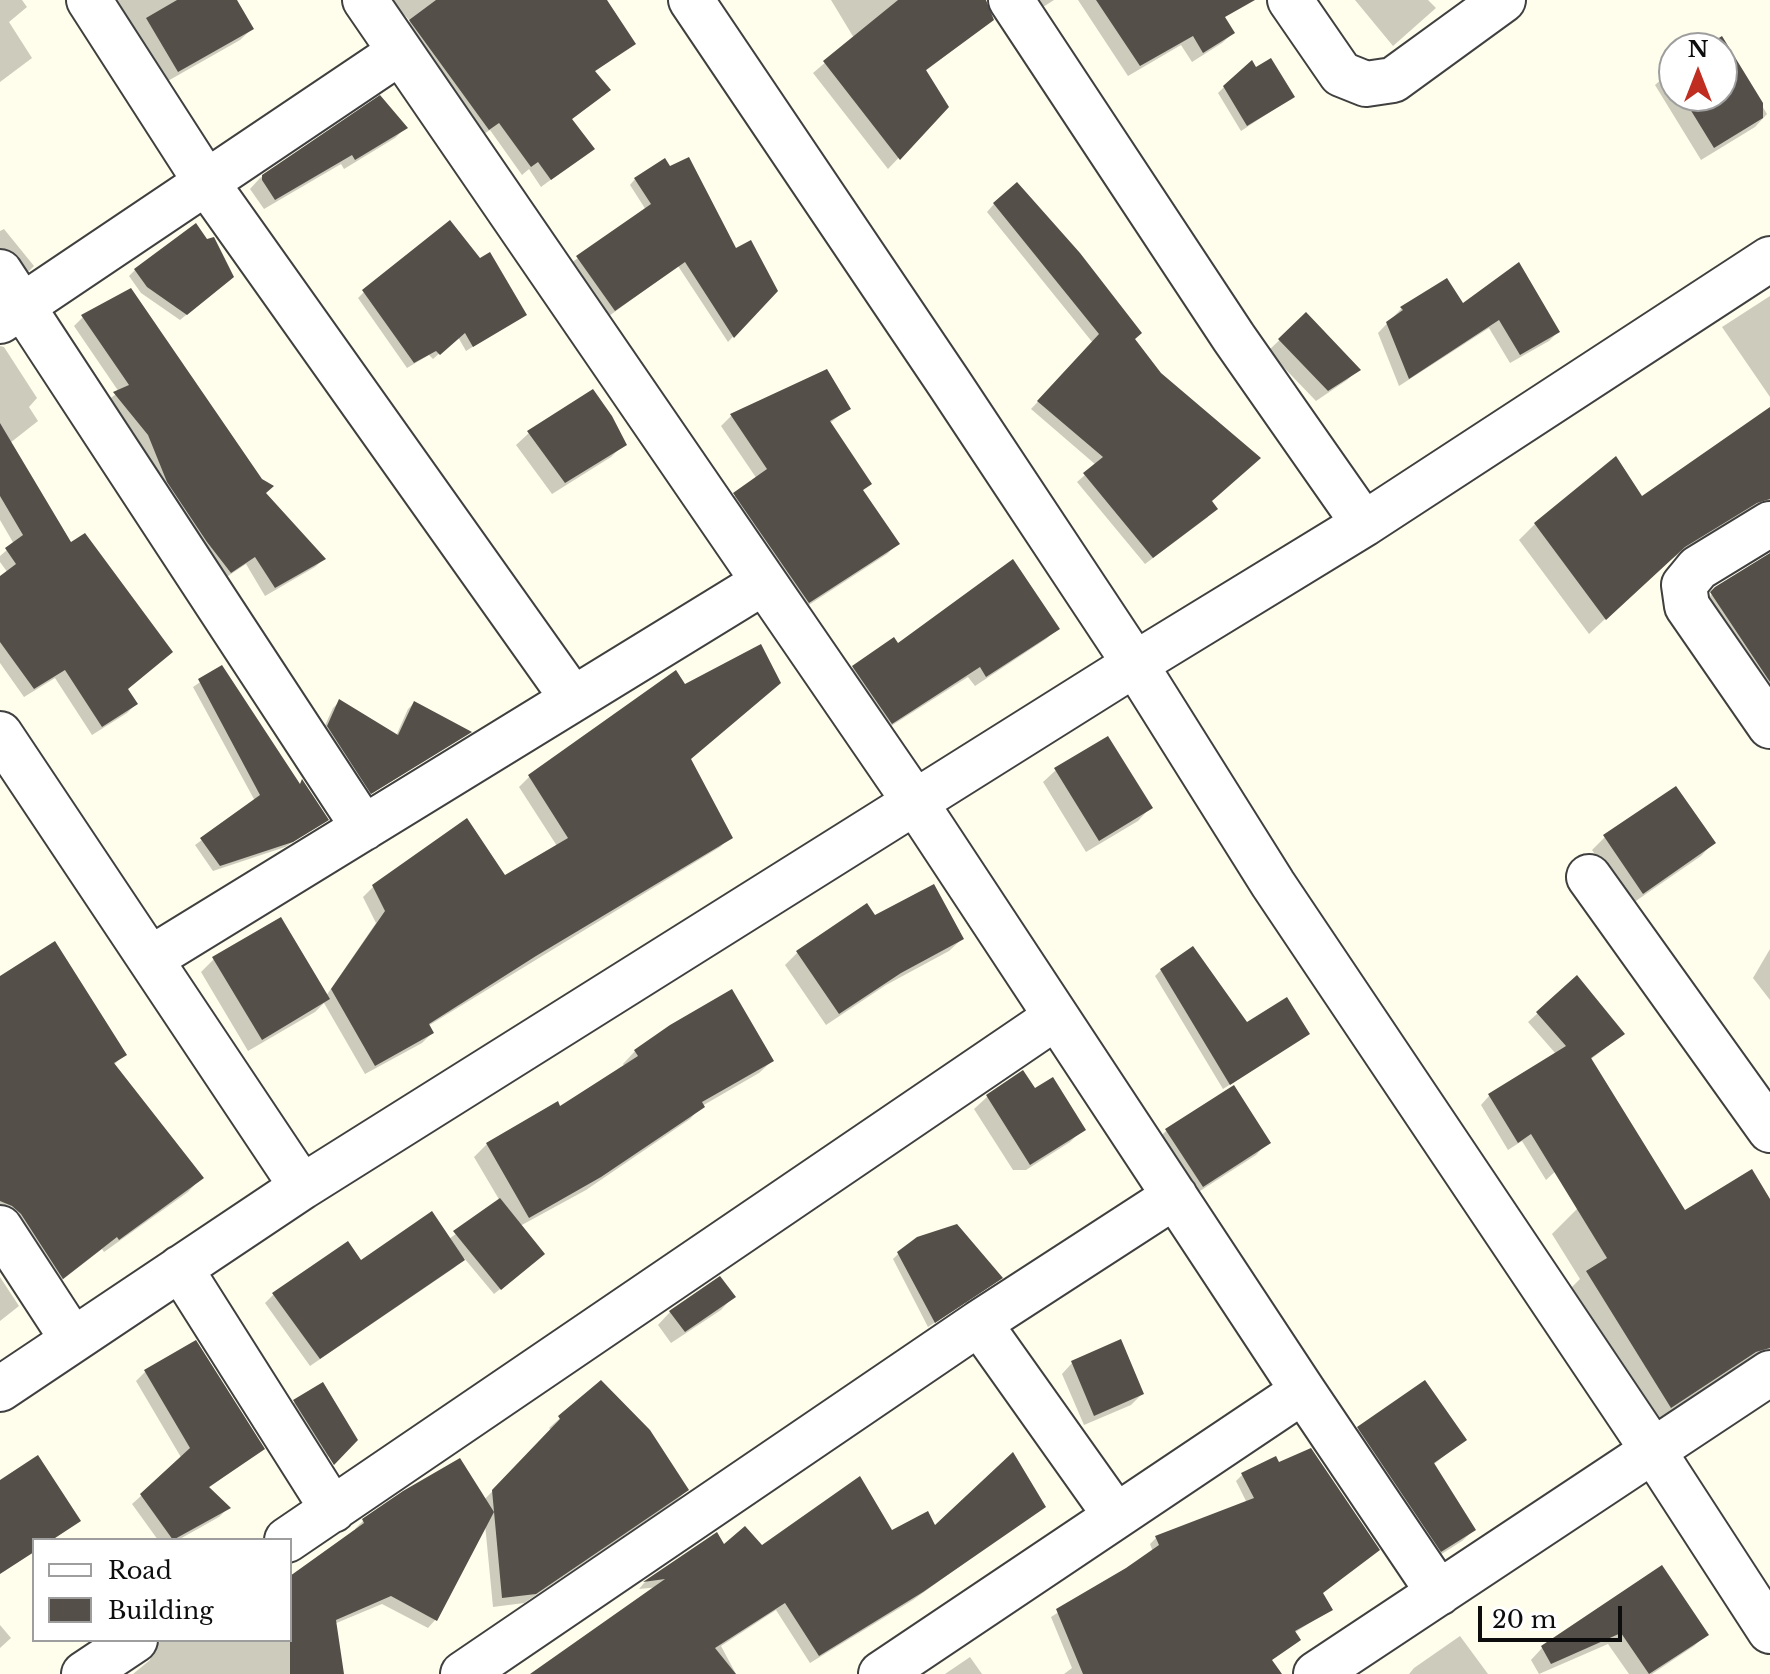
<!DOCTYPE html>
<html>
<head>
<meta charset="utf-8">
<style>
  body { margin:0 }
  #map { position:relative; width:1770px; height:1674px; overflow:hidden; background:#fffeec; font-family:"Libre Baskerville",serif }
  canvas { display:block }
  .legend { position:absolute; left:32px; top:1538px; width:260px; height:104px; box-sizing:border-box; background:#fff; border:2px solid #9e9e9e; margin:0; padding:10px 14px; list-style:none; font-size:24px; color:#0d0d0d }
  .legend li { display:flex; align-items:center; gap:16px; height:40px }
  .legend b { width:40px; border:2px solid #9e9e9e }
  .north { position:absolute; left:1658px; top:32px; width:80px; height:80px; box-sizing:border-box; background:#fff; border:2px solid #9e9e9e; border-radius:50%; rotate:0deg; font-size:22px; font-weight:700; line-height:32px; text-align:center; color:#0d0d0d }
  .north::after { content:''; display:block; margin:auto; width:28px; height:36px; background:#c02d21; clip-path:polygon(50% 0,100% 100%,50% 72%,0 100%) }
  .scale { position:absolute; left:1478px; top:1606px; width:144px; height:36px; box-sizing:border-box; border:4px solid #0d0d0d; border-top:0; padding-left:10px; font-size:24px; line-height:28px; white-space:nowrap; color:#0d0d0d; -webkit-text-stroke:6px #fff; paint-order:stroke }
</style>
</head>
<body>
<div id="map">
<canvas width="1770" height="1674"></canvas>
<ul class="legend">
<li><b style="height:10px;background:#fff"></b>Road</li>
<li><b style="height:22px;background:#554f49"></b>Building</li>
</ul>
<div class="north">N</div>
<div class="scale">20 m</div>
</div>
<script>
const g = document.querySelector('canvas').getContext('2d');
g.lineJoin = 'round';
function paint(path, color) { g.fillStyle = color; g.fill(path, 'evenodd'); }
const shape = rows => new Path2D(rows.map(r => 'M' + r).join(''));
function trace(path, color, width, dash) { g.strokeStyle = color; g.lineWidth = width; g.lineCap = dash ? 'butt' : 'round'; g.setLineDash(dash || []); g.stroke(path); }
paint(shape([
  [0,0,22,0,27,7,9,22,32,58,0,82],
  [117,0,234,0,252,29,240,40,166,82],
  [391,0,604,0,633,44,594,72,599,98,571,120,592,149,541,187,529,169,522,175,490,130,479,137,401,30,410,21],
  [831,0,984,0,992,20,924,72,947,107,888,169,813,73,854,38],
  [1021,0,1054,0,1032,14],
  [1078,0,1213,0,1233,33,1222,43,1192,62,1181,45,1128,76],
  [1355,0,1428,0,1436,8,1393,46],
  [1721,39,1767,114,1755,127,1701,160,1655,85,1674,68,1674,96,1722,96,1722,48,1707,48],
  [1224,87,1293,97,1241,131,1218,93],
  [380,98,405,128,395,138,344,169,341,164,264,209,250,189,260,178],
  [635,179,736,251,776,291,728,342,678,266,609,316,571,263,646,210,630,185],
  [994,204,1133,339,1209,502,1208,517,1145,564,1077,482,1096,465,1031,409,1093,343,987,212],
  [4,229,34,266,25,275,0,258,0,231],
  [135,270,225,283,180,320,141,293,129,276],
  [364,292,524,315,466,351,458,337,433,359,429,355,407,368,358,298],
  [1770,296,1770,397,1722,327],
  [1462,306,1558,332,1549,341,1510,363,1489,328,1399,386,1378,333,1402,308],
  [1306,315,1358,370,1347,380,1316,401,1268,351],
  [83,317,264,493,324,559,315,567,265,596,246,564,222,580,159,491,140,445,105,402,119,392,74,326],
  [0,346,4,347,37,398,29,407,38,421,10,443,126,690,136,704,127,713,92,735,55,678,24,697,0,663,0,579,8,573,0,562,0,556,14,544,0,520],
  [826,372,848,408,829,424,869,484,862,491,897,544,887,554,798,612,724,504,757,479,721,426,731,416],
  [529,433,624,444,611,457,552,494,516,445],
  [1770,479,1770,515,1739,518,1666,562,1589,634,1519,540,1535,524,1641,499],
  [1770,555,1770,705,1702,604,1712,594],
  [1057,629,1046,639,975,686,968,677,880,733,843,678,853,667,898,646],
  [221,668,299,785,326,820,285,847,213,871,195,845,255,801,193,687],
  [675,673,689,760,730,837,720,847,428,1026,432,1033,422,1043,365,1074,324,1003,315,1012,248,1051,201,972,214,959,326,996,376,923,363,897,373,887,504,878,557,846,519,787,529,777],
  [339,702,396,736,408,709,414,703,469,732,365,798,322,732,333,708],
  [1056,770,1150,808,1138,821,1086,852,1043,782],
  [1605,837,1713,843,1701,856,1630,905,1592,850],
  [874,918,962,939,949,951,886,985,826,1025,785,965,797,953],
  [1770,949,1770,1000,1753,978],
  [1161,970,1247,1024,1308,1034,1223,1089,1155,976],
  [0,978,124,1054,114,1065,201,1178,188,1192,104,1252,102,1249,48,1291,0,1219],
  [1577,978,1623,1034,1590,1060,1612,1119,1546,1180,1522,1141,1508,1150,1481,1105,1489,1096,1556,1054,1528,1022],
  [635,1051,772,1061,759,1073,702,1106,690,1119,586,1190,520,1226,536,1260,494,1294,464,1258,454,1268,310,1366,265,1303,274,1294,361,1263,449,1239,500,1201,474,1157,487,1144,560,1109,625,1067,623,1064],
  [1022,1072,1034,1091,1083,1129,1070,1142,1026,1170,1013,1170,974,1109,987,1097],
  [1166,1131,1268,1142,1256,1155,1189,1198,1154,1143],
  [1770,1203,1770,1356,1646,1432,1562,1297,1580,1279,1552,1234,1577,1209,1685,1213],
  [899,1253,995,1283,928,1327,893,1259],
  [0,1277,19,1306,0,1321],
  [733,1297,721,1310,671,1343,658,1325,670,1312],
  [195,1342,262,1449,207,1489,228,1508,219,1517,178,1540,158,1540,132,1504,182,1459,136,1381,145,1372],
  [1072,1363,1142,1394,1131,1405,1084,1425,1062,1374],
  [601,1382,687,1490,677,1500,524,1603,493,1607,485,1524,436,1619,428,1628,382,1604,334,1624,339,1674,133,1674,150,1660,152,1649,162,1640,290,1640,290,1582,357,1531,355,1529,363,1521,484,1500,551,1430,549,1428],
  [295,1402,341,1449,314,1465,282,1415],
  [1358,1428,1464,1440,1433,1465,1474,1530,1462,1541,1429,1562,1347,1440],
  [1243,1474,1305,1571,1325,1613,1294,1633,1299,1640,1292,1646,1250,1674,1064,1674,1072,1668,1051,1617,1153,1552,1150,1544,1156,1538,1247,1503,1236,1481],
  [1043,1506,913,1600,810,1663,776,1610,721,1646,736,1674,538,1674,659,1587,639,1589,644,1583,716,1535,724,1547,762,1548,935,1528],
  [1661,1568,1706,1635,1694,1646,1652,1674,1629,1674,1608,1644,1539,1674,1531,1660,1542,1648],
  [0,1625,11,1638,0,1648],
  [1460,1636,1488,1674,1409,1674,1414,1668],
  [970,1657,982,1674,945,1674]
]), '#0003');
paint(shape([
  [177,0,237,0,254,29,178,72,146,18],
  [436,0,607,0,636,44,595,71,611,90,572,119,595,149,551,180,538,162,531,167,499,123,489,130,409,20],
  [898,0,986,0,994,20,926,70,949,107,900,160,823,61],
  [1096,0,1255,0,1225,17,1235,33,1203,53,1193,36,1140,66],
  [1722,36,1763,103,1763,118,1714,148,1682,96,1722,96,1722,48,1703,48],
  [1271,58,1295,97,1247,126,1223,86,1252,60,1256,67],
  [380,95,408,128,355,160,352,155,275,200,262,180,262,175],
  [689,157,736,248,751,240,778,291,734,338,685,262,615,311,576,256,651,204,634,178,665,158,670,166],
  [1017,182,1080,253,1142,333,1135,339,1161,373,1261,458,1212,501,1218,509,1153,558,1083,473,1103,457,1037,401,1099,334,993,203],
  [450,220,480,258,490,252,527,315,473,347,465,333,440,355,436,351,414,363,362,290],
  [196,223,207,239,214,237,234,277,187,315,147,287,134,269],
  [1519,262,1560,332,1520,355,1499,320,1409,379,1386,322,1403,310,1400,307,1447,278,1463,303],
  [131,288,262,479,274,486,266,493,326,559,275,588,255,557,231,573,207,542,167,482,148,435,113,392,129,385,81,315],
  [1306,312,1361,370,1328,391,1278,339],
  [827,369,851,409,830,421,872,484,863,490,900,544,809,603,733,493,767,469,730,414],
  [593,389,612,416,627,445,565,483,527,431],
  [1770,407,1770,499,1757,503,1685,547,1606,620,1534,523,1616,456,1642,496],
  [0,423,71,542,85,533,173,652,128,689,138,704,102,727,65,670,34,689,0,642,0,576,16,564,5,548,23,535,0,496],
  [1770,553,1770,682,1710,592,1715,587],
  [1013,559,1060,629,986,677,980,667,892,724,852,666,894,637,898,643],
  [761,644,781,683,691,759,733,838,536,956,429,1024,434,1033,375,1066,331,989,385,911,372,885,467,818,505,875,568,838,528,775,676,670,685,684],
  [222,665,300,784,302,779,329,820,293,842,220,866,200,838,260,795,198,679],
  [339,699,398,735,414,701,472,732,371,794,327,726],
  [1108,736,1153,808,1099,841,1054,768],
  [1676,786,1716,843,1643,894,1603,835],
  [934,884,964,939,901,973,839,1014,796,951,867,903,875,915],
  [281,917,330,999,262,1040,212,957],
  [55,941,127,1055,114,1063,204,1178,119,1240,117,1237,63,1279,21,1214,12,1206,0,1201,0,976],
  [1193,946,1247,1022,1287,997,1310,1034,1230,1085,1160,969],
  [1577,975,1625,1034,1591,1058,1685,1210,1752,1169,1770,1199,1770,1348,1756,1352,1671,1408,1586,1271,1607,1258,1531,1134,1518,1143,1488,1094,1566,1046,1536,1012],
  [732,989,774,1061,702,1102,705,1107,601,1177,529,1218,486,1143,558,1101,560,1106,638,1056,634,1050,670,1025],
  [1023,1070,1035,1088,1053,1077,1086,1130,1030,1165,986,1095],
  [1234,1085,1271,1143,1203,1187,1165,1129],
  [500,1198,545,1254,501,1290,453,1231],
  [432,1211,465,1260,320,1359,272,1293,348,1241,361,1260],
  [957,1224,1003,1278,935,1323,897,1252,917,1237],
  [720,1276,736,1297,685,1332,669,1311],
  [1121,1339,1144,1394,1094,1416,1071,1361],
  [196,1340,265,1449,209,1487,231,1508,173,1540,140,1494,190,1448,144,1370],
  [601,1380,650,1430,689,1490,536,1594,502,1598,492,1490,560,1419,558,1416],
  [1425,1380,1467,1440,1434,1463,1476,1530,1441,1552,1357,1427],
  [323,1382,358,1440,334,1465,293,1400],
  [1311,1448,1380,1550,1323,1593,1333,1610,1295,1631,1301,1640,1272,1660,1282,1674,1083,1674,1056,1609,1126,1568,1159,1545,1155,1536,1254,1498,1241,1473,1276,1456,1279,1462],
  [1013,1452,1046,1507,923,1592,819,1656,785,1603,715,1648,736,1674,530,1674,665,1579,643,1582,717,1532,724,1544,745,1526,762,1545,860,1476,892,1530,928,1511,935,1525],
  [38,1455,81,1521,52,1540,34,1540,34,1552,0,1574,0,1480],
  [460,1458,494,1512,437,1621,391,1596,336,1620,344,1674,290,1674,290,1576,364,1523,362,1519,403,1491],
  [1662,1565,1709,1635,1649,1674,1621,1633,1551,1664,1541,1646]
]), '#554f49');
const minor = shape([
  [89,0,206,182,573,699],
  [365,0,915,802,1303,1391,1439,1593],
  [691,0,949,383,1135,664,1273,884,1652,1449,1770,1631],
  [1011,0,1234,338,1364,524],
  [1290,0,1341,74,1366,84,1393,80,1503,0],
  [0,272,364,828],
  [0,321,400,52],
  [1770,524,1698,568,1684,585,1687,606,1770,726],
  [0,734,302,1187],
  [1589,877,1770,1130],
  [150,959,764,582],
  [0,1228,73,1340],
  [180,1268,333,1510],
  [979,1323,1116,1516],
  [0,1389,302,1187,1135,664,1364,524,1770,259],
  [287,1540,1056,1017],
  [84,1674,135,1640],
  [463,1674,979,1323,1175,1196],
  [881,1674,1303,1391],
  [1316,1674,1770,1373]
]);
trace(minor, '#404040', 48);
trace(minor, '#fff', 44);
</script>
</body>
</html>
